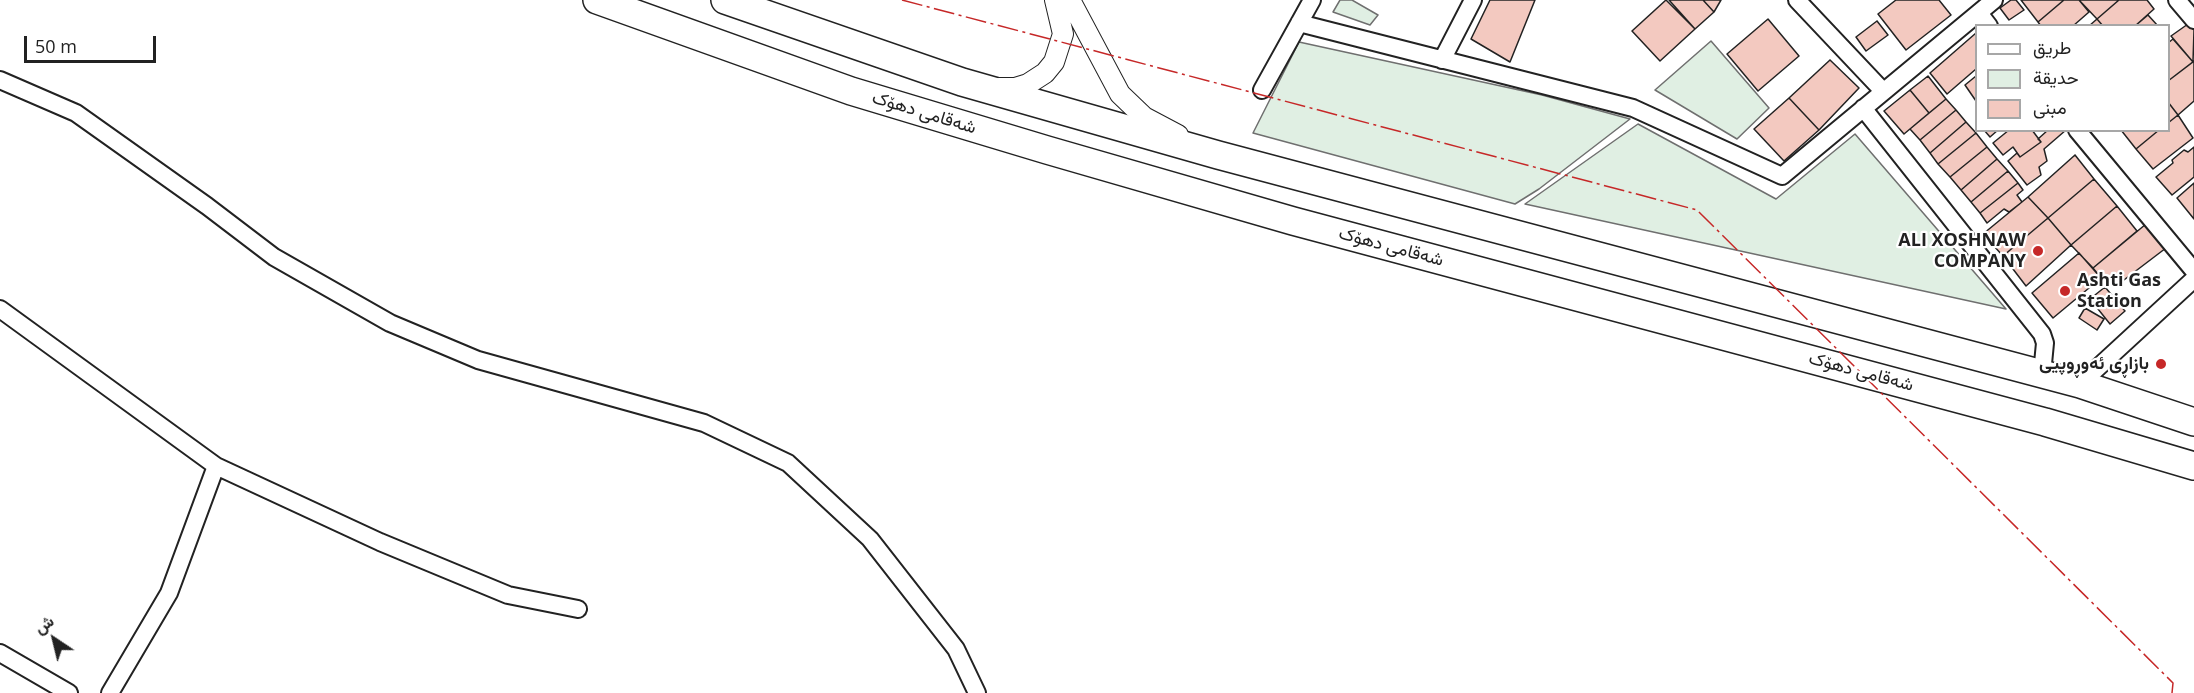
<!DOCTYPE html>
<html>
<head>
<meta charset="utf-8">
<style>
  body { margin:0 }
  #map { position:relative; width:2194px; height:693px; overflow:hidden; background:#fff; font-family:"Open Sans",Vazirmatn,sans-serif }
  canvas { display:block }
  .legend { position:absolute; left:1975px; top:24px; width:195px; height:108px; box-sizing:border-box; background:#fff; border:2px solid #a7a7a7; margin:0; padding:8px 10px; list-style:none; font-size:18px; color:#222 }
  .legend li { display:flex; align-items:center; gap:12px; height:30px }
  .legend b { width:30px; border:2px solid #a7a7a7 }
  .north { position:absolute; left:24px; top:609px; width:60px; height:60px; -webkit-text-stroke:4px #fff; paint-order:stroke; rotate:325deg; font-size:16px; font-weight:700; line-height:24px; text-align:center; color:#222 }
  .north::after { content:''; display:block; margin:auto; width:21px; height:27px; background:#222; clip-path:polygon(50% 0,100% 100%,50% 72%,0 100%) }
  .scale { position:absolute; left:24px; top:36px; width:132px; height:27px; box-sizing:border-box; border:3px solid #222; border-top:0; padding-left:8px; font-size:18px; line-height:21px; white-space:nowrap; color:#222; -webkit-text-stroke:4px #fff; paint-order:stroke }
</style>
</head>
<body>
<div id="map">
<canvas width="2194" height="693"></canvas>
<ul class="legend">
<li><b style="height:8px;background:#fff"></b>طريق</li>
<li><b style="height:16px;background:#e0efe3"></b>حديقة</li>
<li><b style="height:16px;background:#f3c9c0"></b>مبنى</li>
</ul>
<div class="north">ش</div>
<div class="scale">50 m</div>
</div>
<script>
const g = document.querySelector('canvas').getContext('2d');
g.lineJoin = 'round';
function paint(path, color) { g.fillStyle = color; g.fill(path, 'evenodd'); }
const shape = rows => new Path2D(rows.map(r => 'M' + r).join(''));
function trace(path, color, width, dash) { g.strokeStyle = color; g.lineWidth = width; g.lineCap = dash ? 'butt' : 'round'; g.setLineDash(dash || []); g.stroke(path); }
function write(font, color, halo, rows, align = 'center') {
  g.font = font + ' "Open Sans",Vazirmatn,sans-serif'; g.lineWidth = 4.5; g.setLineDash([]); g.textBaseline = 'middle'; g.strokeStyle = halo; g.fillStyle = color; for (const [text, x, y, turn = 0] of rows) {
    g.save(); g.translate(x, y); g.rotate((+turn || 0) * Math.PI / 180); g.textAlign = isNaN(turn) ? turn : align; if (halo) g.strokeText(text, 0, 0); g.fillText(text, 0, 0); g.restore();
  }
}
const green = shape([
  [1340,0,1352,0,1378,15,1370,25,1333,12,1340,0],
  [1711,41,1769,108,1737,139,1655,90,1711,41],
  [1299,42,1542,95,1630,119,1539,189,1515,204,1253,133,1299,42],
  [1638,124,1776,199,1855,134,2006,309,1525,204,1638,124]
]);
paint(green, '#e0efe3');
trace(green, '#6f6f6f', 1.5);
const building = shape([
  [1490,0,1535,0,1510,62,1471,39,1490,0],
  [1666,0,1695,29,1660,61,1632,31,1666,0],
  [1669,0,1703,0,1714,12,1695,29,1669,0],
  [1703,0,1721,0,1714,12,1703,0],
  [1896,0,1939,0,1951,15,1906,50,1878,14,1896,0],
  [2011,0,2016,0,2024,10,2009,20,2000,8,2011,0],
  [2021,0,2064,0,2038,22,2021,0],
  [2064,0,2079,0,2089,12,2073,26,2041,26,2038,22,2064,0],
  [2079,0,2119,0,2097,19,2079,0],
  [2119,0,2147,0,2154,9,2135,26,2103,26,2097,19,2119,0],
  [2148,15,2158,26,2135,26,2148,15],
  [1768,19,1799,56,1758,91,1727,54,1768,19],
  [2097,19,2103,26,2089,26,2097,19],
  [1877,21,1888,35,1866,51,1856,37,1877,21],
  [2188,24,2194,30,2193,62,2171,36,2188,24],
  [1976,33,1976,69,1947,94,1930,73,1976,33],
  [2173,39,2193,62,2168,81,2168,43,2173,39],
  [1830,60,1859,88,1819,130,1789,98,1830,60],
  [2194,61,2194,101,2178,115,2168,102,2168,81,2194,61],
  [1928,76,1946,99,1929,113,1910,90,1928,76],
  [1976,76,1976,101,1965,85,1976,76],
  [1910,90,1929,113,1904,134,1884,111,1910,90],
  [1789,98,1819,130,1784,161,1754,129,1789,98],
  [1946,99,1956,110,1920,140,1910,129,1946,99],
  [2168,102,2178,115,2168,123,2168,102],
  [1956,110,1966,122,1930,153,1920,140,1956,110],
  [2178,115,2193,138,2153,169,2136,149,2159,130,2168,130,2168,123,2178,115],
  [1966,122,1976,133,1938,164,1930,153,1966,122],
  [1984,130,1998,130,1990,137,1984,130],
  [2009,130,2032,130,2041,142,2020,157,2013,147,2003,155,1993,143,2009,130],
  [2048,130,2066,130,2044,149,2047,161,2039,167,2041,175,2027,185,2008,161,2017,153,2020,157,2041,142,2038,139,2048,130],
  [2121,130,2159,130,2136,149,2121,130],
  [1976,133,1987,147,1950,177,1938,164,1976,133],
  [1987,147,1997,159,1961,190,1950,177,1987,147],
  [2194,147,2194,177,2172,195,2156,177,2173,163,2172,160,2184,150,2188,152,2194,147],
  [2075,155,2094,179,2048,218,2028,197,2075,155],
  [1997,159,2008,171,1971,202,1961,190,1997,159],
  [2008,171,2018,183,1980,213,1971,202,2008,171],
  [2094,179,2117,206,2071,245,2048,218,2094,179],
  [2018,183,2023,190,2017,195,2022,202,2009,212,2004,209,1987,223,1980,213,2018,183],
  [2194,183,2194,219,2177,198,2194,183],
  [2028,197,2048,218,2003,256,1983,234,2028,197],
  [2117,206,2137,231,2093,268,2071,245,2117,206],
  [2048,218,2071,245,2026,286,2003,256,2048,218],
  [2146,224,2166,248,2116,286,2101,278,2093,268,2146,224],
  [2079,253,2101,278,2053,318,2032,293,2079,253],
  [2105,287,2125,311,2110,324,2090,299,2105,287],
  [2085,308,2104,319,2097,330,2079,318,2085,308]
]);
paint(building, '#f3c9c0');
trace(building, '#222', 1.5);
const minor = shape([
  [1797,0,1883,91],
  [2177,0,2194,20],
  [1979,13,1989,26],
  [1299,23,1633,108,1782,176,1994,0],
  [1442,60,1473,0],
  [0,80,76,113,207,206,274,257,390,323,478,360,704,423,788,463,870,539,956,649,977,693],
  [1262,90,1312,0],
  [1863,108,2042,334,2045,343,2042,374],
  [2077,130,2194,271],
  [0,309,216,466,380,542,508,595,578,609],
  [2080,384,2194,279],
  [0,653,69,693],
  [110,693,169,593,216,466]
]);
const tertiary = shape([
  [1070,0,1120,94,1144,117,1178,135],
  [999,88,1015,88,1028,84,1045,73,1054,62,1063,34,1055,0]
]);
const trunk = shape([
  [597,0,851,91,1047,150,1293,221,2045,422,2194,466],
  [725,0,962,82,1218,155,2080,384,2194,422]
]);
trace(minor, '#222', 20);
trace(tertiary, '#222', 22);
trace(trunk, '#222', 30);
trace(minor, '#fff', 16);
trace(tertiary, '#fff', 20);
trace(trunk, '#fff', 27);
trace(shape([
  [902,0,1697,210,2173,683,2172,693]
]), '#c62828', 1.5, [21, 4.5, 3, 4.5]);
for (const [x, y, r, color] of [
  [2038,251,6,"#c62828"],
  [2065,291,6,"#c62828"],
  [2161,364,6,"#c62828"]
]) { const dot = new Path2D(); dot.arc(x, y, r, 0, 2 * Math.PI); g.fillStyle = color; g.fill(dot); trace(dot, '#fff', 2); }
write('18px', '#222', '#fff', [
  ["شەقامی دهۆک",924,113,17],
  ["شەقامی دهۆک",1391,247,15],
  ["شەقامی دهۆک",1861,372,15]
]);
write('bold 18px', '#222', '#fff', [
  ["ALI XOSHNAW",2026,241],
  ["COMPANY",2026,262],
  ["Ashti Gas",2077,281,"left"],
  ["Station",2077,302,"left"],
  ["بازاڕی ئەوڕوپیی",2149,364]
], 'right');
</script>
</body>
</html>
